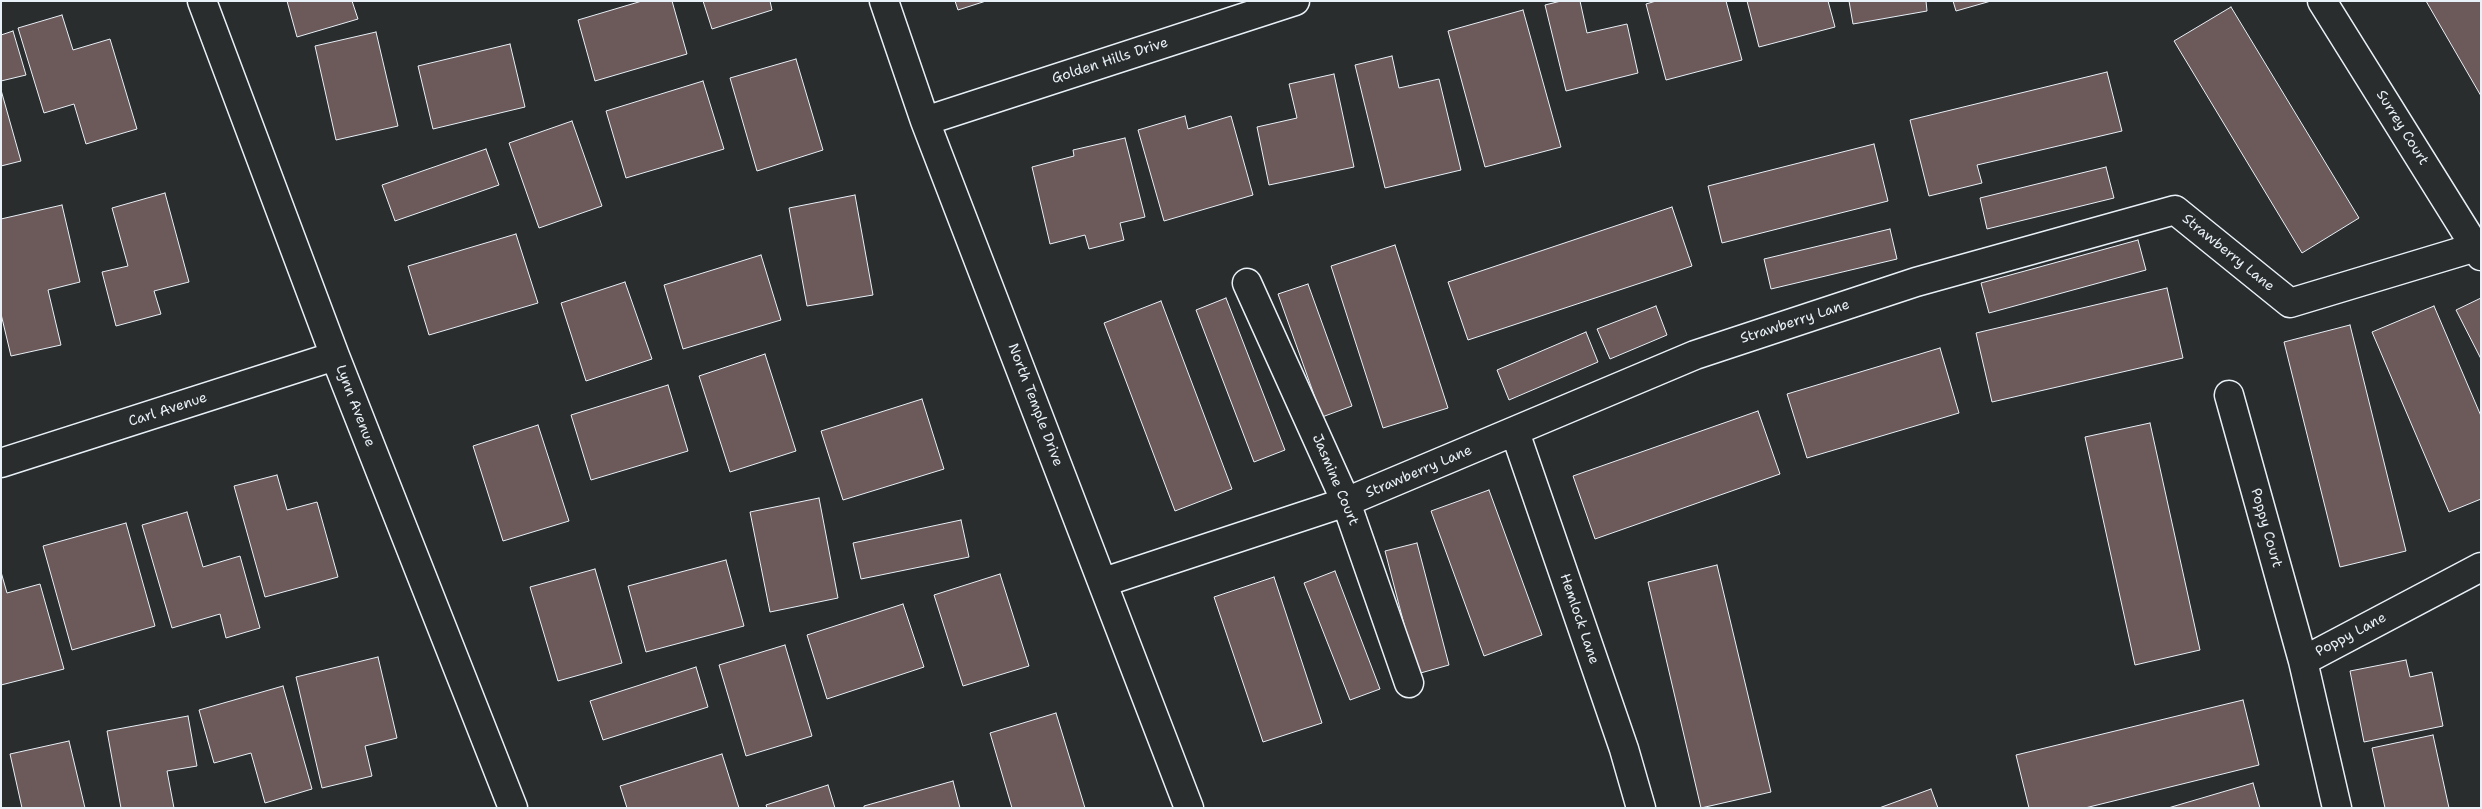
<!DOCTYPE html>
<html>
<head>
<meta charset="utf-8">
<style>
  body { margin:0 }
  #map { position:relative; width:2482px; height:809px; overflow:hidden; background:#2a2d2e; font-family:"Shantell Sans",sans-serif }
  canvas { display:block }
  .frame { position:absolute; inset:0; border:2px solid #e8f1f8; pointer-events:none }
</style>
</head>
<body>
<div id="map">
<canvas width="2482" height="809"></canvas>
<div class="frame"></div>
</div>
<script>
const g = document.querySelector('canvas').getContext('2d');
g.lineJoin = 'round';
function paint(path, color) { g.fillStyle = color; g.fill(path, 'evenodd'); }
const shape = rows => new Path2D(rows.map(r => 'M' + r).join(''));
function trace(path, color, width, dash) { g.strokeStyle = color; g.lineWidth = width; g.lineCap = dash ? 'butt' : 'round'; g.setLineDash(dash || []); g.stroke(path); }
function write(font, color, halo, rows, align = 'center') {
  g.font = font + ' "Shantell Sans",sans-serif'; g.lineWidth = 4; g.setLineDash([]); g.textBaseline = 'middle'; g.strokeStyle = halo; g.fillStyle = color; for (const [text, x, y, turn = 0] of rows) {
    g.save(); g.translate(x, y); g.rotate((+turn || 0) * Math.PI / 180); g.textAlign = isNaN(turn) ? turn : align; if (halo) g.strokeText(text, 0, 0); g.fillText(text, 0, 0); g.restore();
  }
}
const building = shape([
  [287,1,352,1,358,19,297,37,287,1],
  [642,1,672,1,687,54,595,81,578,20,642,1],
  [703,1,770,1,772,10,712,29,703,1],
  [955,1,986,1,958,10,955,1],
  [1561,1,1580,1,1587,33,1627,24,1638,73,1566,91,1545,5,1561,1],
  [1656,1,1726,1,1742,60,1666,80,1646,4,1656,1],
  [1747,1,1828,1,1835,27,1759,47,1747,1],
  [1849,1,1926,1,1927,11,1853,24,1849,1],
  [1953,1,1991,1,1956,11,1953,1],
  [2426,1,2481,1,2481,96,2426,1],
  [2231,7,2359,218,2302,253,2174,41,2231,7],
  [1523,10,1561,147,1485,167,1448,31,1523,10],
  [62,15,73,50,110,39,137,129,86,144,74,104,44,113,18,28,62,15],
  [13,31,26,75,1,81,1,35,13,31],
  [376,32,398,126,336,140,315,46,376,32],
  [510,44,525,107,433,129,418,66,510,44],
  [1392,56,1399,88,1439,79,1461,170,1385,188,1355,65,1392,56],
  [796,59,823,150,757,171,730,78,796,59],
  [2107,72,2122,131,1977,165,1982,183,1929,196,1910,120,2107,72],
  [1334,74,1354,167,1269,185,1257,127,1297,118,1289,84,1334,74],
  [703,81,724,149,626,178,606,111,703,81],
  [1,90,21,161,1,166,1,90],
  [1185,116,1188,129,1231,116,1253,195,1164,221,1138,130,1185,116],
  [572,121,602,206,539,228,509,143,572,121],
  [1125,138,1145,217,1120,223,1124,240,1089,249,1085,235,1050,244,1032,167,1074,156,1073,150,1125,138],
  [1874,144,1888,201,1722,243,1708,186,1874,144],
  [486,149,499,185,395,221,382,185,486,149],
  [2106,167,2114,198,1987,229,1980,198,2106,167],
  [165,193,189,282,154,291,161,314,116,326,102,272,128,266,112,208,165,193],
  [855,195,873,295,807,306,789,208,855,195],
  [62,205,80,282,48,290,61,345,11,356,1,314,1,219,62,205],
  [1672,207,1692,266,1468,340,1448,282,1672,207],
  [1890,229,1897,259,1771,289,1764,259,1890,229],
  [516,234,538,303,429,335,408,266,516,234],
  [2138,240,2146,270,1989,313,1981,283,2138,240],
  [1395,245,1448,408,1383,428,1331,266,1395,245],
  [761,255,781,320,683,349,664,285,761,255],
  [625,282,652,359,586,381,561,303,625,282],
  [1308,284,1352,406,1322,417,1278,294,1308,284],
  [2167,288,2183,358,1992,402,1976,333,2167,288],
  [1226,298,1285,450,1254,462,1196,310,1226,298],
  [2481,298,2481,359,2456,310,2481,298],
  [1161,301,1232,489,1175,511,1104,323,1161,301],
  [1656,306,1667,335,1610,359,1597,329,1656,306],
  [2434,306,2481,416,2481,499,2449,512,2372,332,2434,306],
  [2350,325,2406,551,2340,567,2284,342,2350,325],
  [1586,332,1598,362,1509,400,1497,370,1586,332],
  [1940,348,1959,413,1807,458,1787,394,1940,348],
  [765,354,796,451,730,472,699,376,765,354],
  [668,385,688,451,591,480,571,415,668,385],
  [922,399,944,469,843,500,821,431,922,399],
  [1758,411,1780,474,1595,539,1573,476,1758,411],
  [2150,423,2200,650,2135,665,2085,437,2150,423],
  [538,425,569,521,503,541,473,446,538,425],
  [277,475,287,510,317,502,338,577,265,597,234,486,277,475],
  [1489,490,1542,635,1484,656,1431,511,1489,490],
  [819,498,838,598,770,612,750,512,819,498],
  [187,512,203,567,240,556,260,628,226,638,220,614,172,628,142,525,187,512],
  [961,520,969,557,861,579,853,543,961,520],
  [126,523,155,626,72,650,43,546,126,523],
  [1417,543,1449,665,1417,674,1385,551,1417,543],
  [726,560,744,626,646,652,628,586,726,560],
  [1717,565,1771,792,1701,808,1648,582,1717,565],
  [595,569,622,663,558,681,530,587,595,569],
  [1335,571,1380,689,1350,700,1304,583,1335,571],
  [1,572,7,593,40,584,64,669,1,685,1,572],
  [1000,574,1029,666,963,686,934,595,1000,574],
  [1274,577,1322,723,1263,742,1214,597,1274,577],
  [903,604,924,667,827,699,807,635,903,604],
  [785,645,812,736,746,756,719,665,785,645],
  [378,657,397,738,365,746,372,776,322,788,296,677,378,657],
  [2406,660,2410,677,2432,672,2443,726,2364,742,2350,671,2406,660],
  [696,667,708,707,603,740,590,701,696,667],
  [283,686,312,789,265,803,251,753,214,763,199,710,283,686],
  [2243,700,2259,765,2085,808,2029,808,2016,755,2243,700],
  [1056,713,1085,808,1012,808,990,733,1056,713],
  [188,716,197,766,167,771,174,808,121,808,107,731,188,716],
  [2433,735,2449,808,2385,808,2372,748,2433,735],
  [69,741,85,808,22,808,10,754,69,741],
  [722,754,739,808,627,808,620,786,722,754],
  [953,781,960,808,864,808,864,806,953,781],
  [2253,783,2260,808,2168,808,2253,783],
  [828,785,835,808,767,808,766,805,828,785],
  [1931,789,1938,808,1879,808,1931,789]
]);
paint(building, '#6c5959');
trace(building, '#e8f1f8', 1);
const street = shape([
  [202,1,335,356,513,808],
  [884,1,925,121,1189,808],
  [2322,1,2481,256],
  [925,121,1295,1],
  [1247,283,1346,502,1409,683],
  [2229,395,2303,661,2337,808],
  [1515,432,1624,749,1641,808],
  [1,463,335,356],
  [1104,582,1346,502,1695,355,1916,282,2175,210,2290,303,2476,247],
  [2303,661,2481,567]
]);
trace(street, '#e8f1f8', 31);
trace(street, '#2a2d2e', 28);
write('14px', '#e8f1f8', '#2a2d2e', [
  ["Golden Hills Drive",1110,61,-18],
  ["Surrey Court",2402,128,58],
  ["Strawberry Lane",2228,253,39],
  ["Strawberry Lane",1795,322,-18],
  ["North Temple Drive",1035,405,69],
  ["Lynn Avenue",355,406,69],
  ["Carl Avenue",168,410,-18],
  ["Strawberry Lane",1419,472,-23],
  ["Jasmine Court",1335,480,67],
  ["Poppy Court",2266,528,74],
  ["Hemlock Lane",1579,619,71],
  ["Poppy Lane",2351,635,-28]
]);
</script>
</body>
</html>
